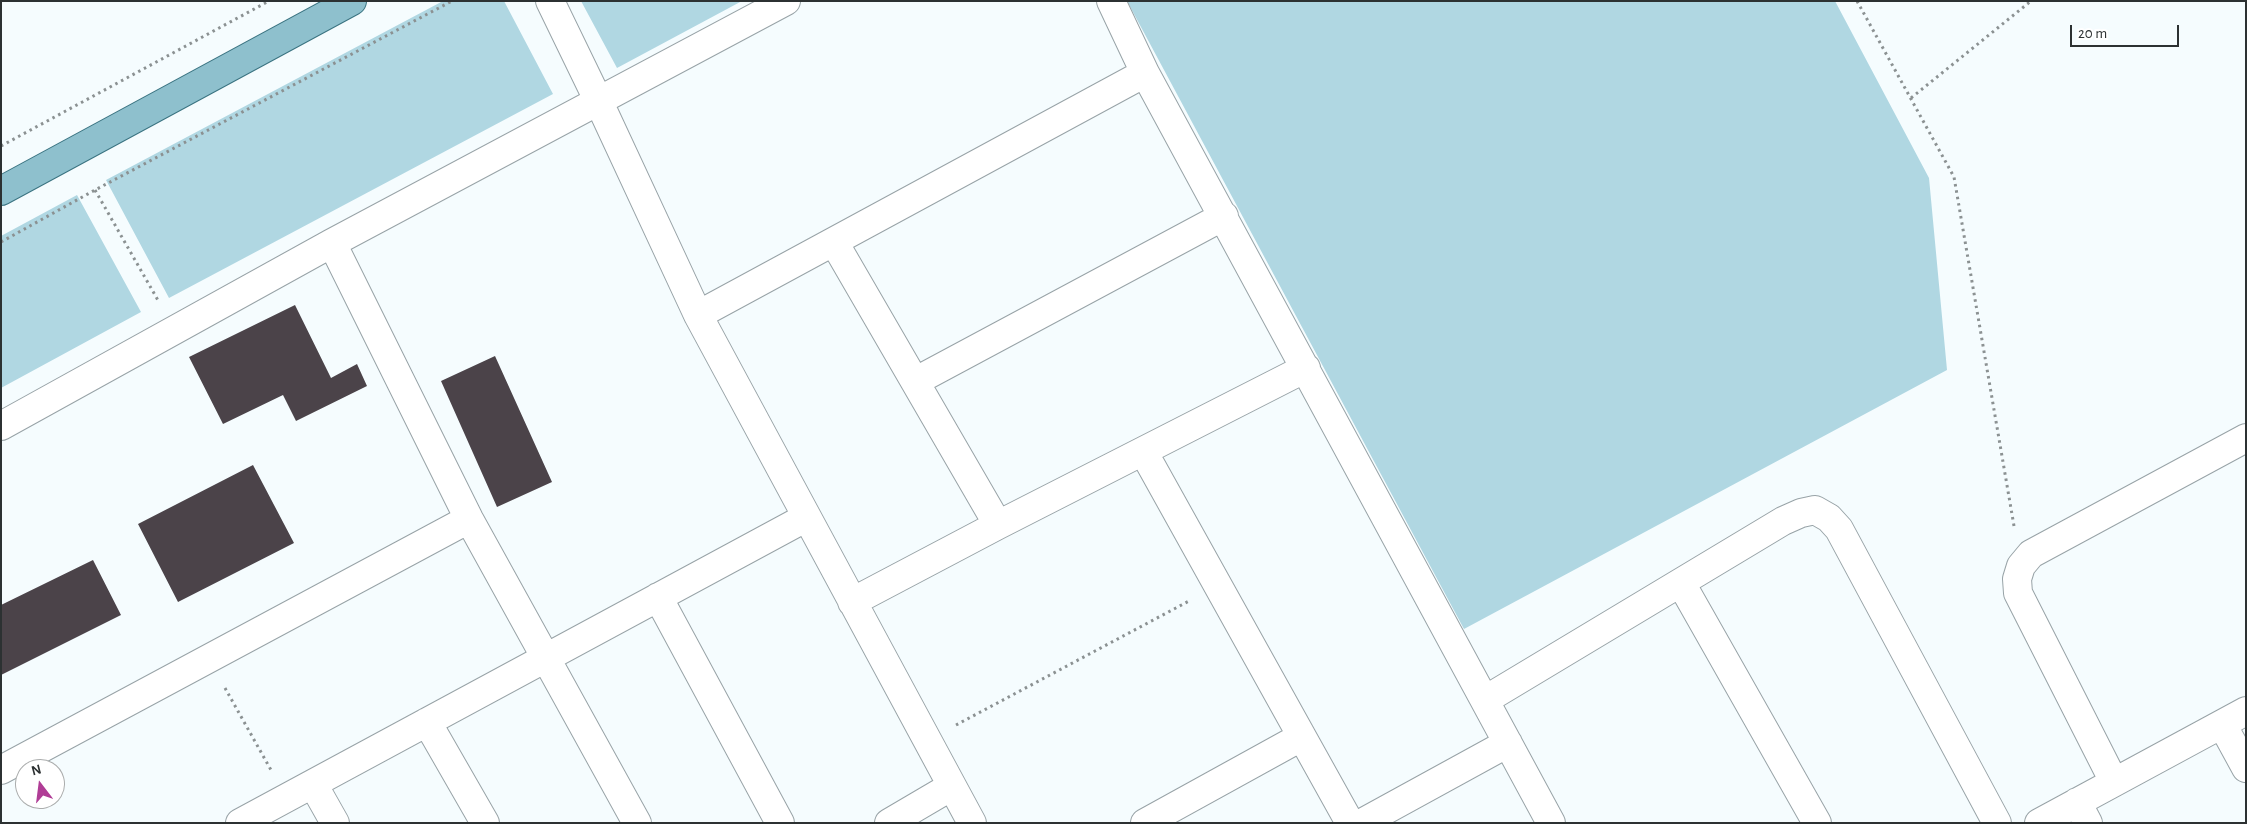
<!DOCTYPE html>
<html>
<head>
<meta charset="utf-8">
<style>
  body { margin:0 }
  #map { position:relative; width:2247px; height:824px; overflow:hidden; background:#f5fcfe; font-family:"Alegreya Sans",sans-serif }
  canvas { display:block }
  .frame { position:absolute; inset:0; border:2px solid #2c3132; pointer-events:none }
  .north { position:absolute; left:15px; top:759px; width:50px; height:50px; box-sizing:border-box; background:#fff; border:1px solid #abadad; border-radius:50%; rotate:345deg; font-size:14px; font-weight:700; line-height:20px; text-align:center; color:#2c3132 }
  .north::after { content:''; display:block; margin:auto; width:18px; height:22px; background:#b03d96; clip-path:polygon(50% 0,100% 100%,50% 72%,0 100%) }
  .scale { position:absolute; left:2070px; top:25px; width:109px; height:22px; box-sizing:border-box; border:2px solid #2c3132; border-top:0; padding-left:6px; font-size:15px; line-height:18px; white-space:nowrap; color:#2c3132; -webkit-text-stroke:4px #fff; paint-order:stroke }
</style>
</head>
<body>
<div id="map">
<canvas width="2247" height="824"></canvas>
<div class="frame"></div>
<div class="north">N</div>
<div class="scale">20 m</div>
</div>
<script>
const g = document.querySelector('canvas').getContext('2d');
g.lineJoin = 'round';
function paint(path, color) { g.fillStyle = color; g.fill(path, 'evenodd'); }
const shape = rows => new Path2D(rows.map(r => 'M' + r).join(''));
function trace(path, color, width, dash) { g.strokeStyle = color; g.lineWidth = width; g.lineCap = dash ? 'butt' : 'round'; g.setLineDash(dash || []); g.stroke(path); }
paint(shape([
  [443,1,504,1,553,94,169,298,106,180],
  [581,1,742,1,617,68],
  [1127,1,1835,1,1929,178,1947,370,1464,629],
  [77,195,141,312,1,388,1,236]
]), '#b0d7e2');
paint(shape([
  [295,305,331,378,357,364,367,386,296,421,283,395,223,424,189,357],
  [495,356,552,482,497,507,441,381],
  [253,465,294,543,178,602,138,524],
  [93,560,121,615,1,675,1,605]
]), '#4b4349');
const minor = shape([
  [550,1,598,100,698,315,972,823],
  [1111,1,1145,73,1551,823],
  [834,242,998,525],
  [332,243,469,519,637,823],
  [698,315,1145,73],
  [916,381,1224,216],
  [1,426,332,243,786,1],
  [1143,451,1350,823],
  [1681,583,1817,823],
  [658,597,780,823],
  [852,602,998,525,1306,368],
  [1485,700,1783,521,1801,513,1815,510,1829,518,1839,529,1997,823],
  [427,722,485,823],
  [2222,724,2246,768],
  [1,770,469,519],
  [2114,782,2018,593,2017,579,2021,566,2031,554,2246,438],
  [313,784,335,823],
  [2077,802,2088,823],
  [240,823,807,517],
  [889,823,952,786],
  [1145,823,1301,737],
  [1362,823,1508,743],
  [2039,823,2246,711]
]);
const major = shape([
  [1,191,352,1]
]);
trace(minor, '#98a3a7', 30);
trace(major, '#3a7381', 30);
trace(shape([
  [1857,1,1954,177,2014,526],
  [1911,98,2031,1],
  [1,146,269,1],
  [95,190,159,302],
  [1,242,95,190,452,1],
  [225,688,271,770],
  [956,725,1189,601]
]), '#8b9192', 3, [2.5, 4]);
trace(minor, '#fff', 28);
trace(major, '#8ec0cd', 28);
</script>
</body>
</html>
